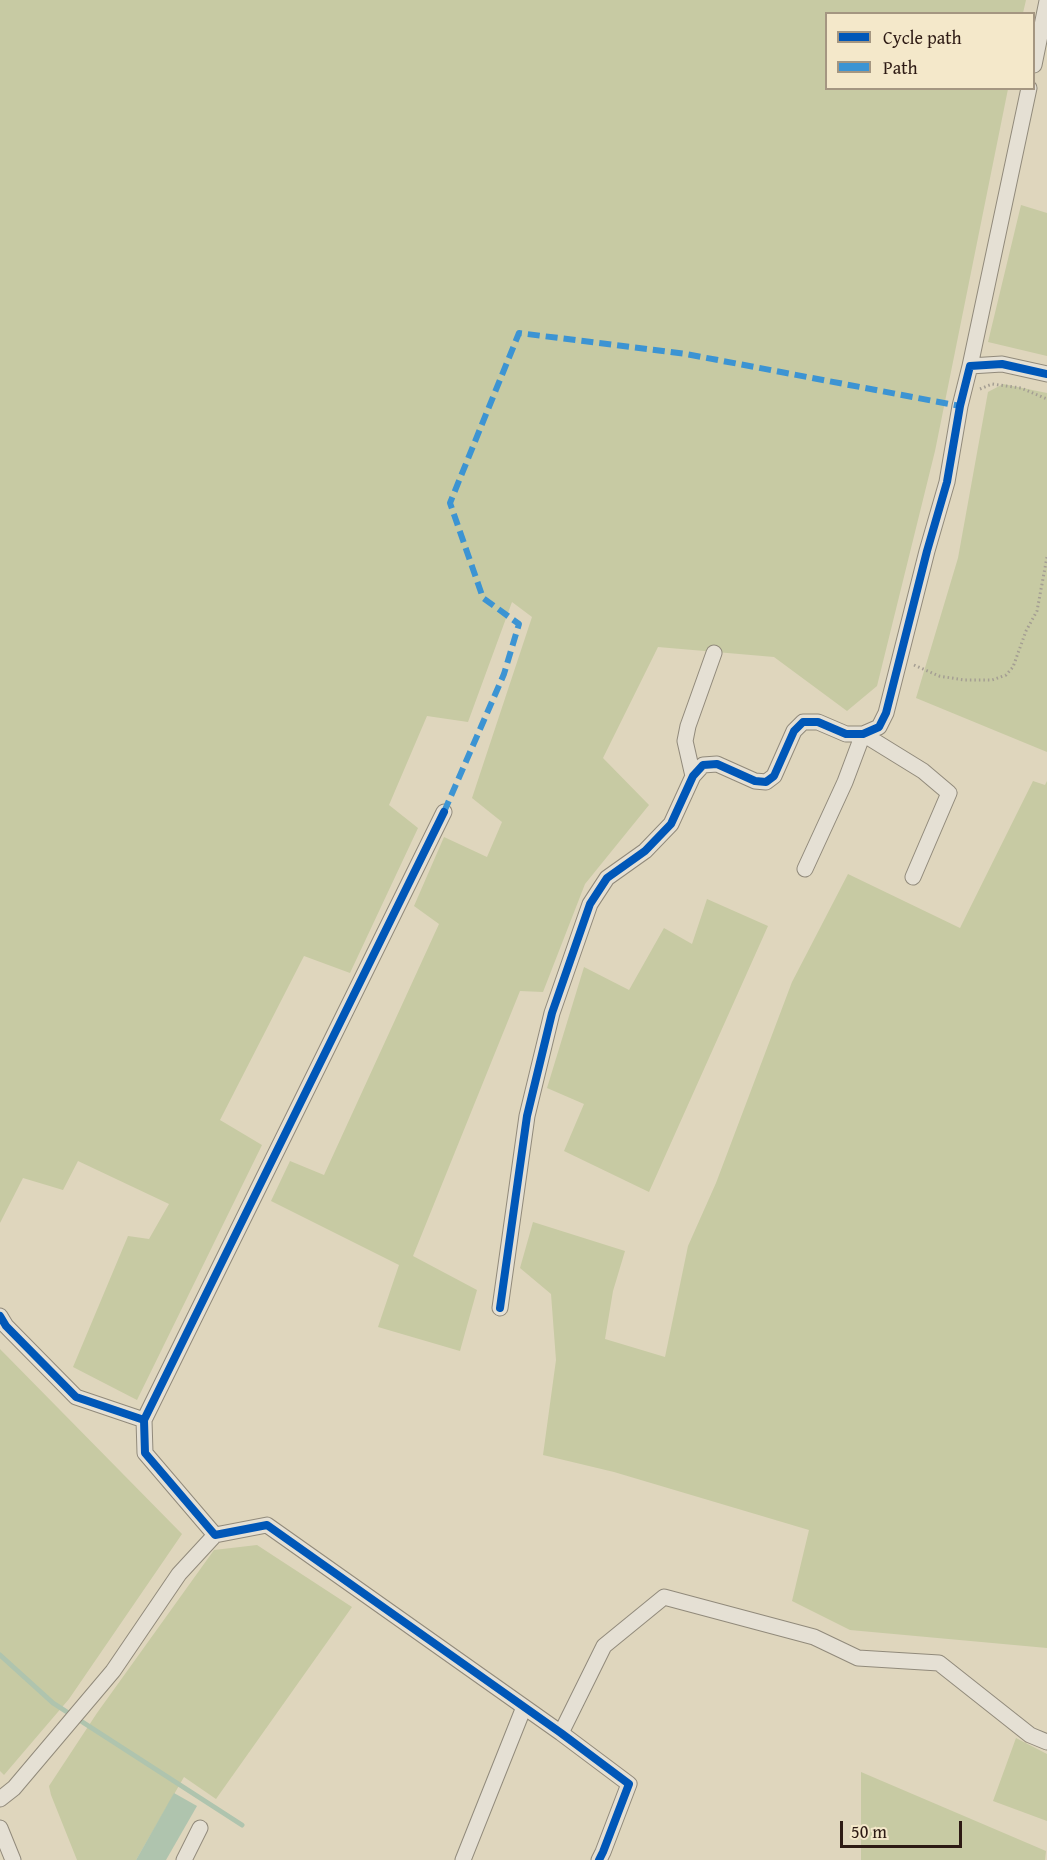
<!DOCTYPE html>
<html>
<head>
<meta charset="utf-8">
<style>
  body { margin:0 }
  #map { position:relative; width:1047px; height:1860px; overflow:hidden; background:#dfd6bd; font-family:"Gentium Book Plus",serif }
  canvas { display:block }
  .legend { position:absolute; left:825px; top:12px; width:210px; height:78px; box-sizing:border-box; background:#f4e8ca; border:2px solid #a49681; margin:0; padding:8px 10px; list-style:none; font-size:18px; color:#2d1a14 }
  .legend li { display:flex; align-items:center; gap:12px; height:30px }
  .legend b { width:30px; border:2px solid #a49681 }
  .scale { position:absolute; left:840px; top:1821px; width:122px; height:27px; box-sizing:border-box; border:3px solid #2d1a14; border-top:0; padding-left:8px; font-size:18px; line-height:21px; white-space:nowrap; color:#2d1a14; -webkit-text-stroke:4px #f4e8ca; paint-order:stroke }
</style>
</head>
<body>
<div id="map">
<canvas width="1047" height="1860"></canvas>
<ul class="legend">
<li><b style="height:8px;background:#0057b8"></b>Cycle path</li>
<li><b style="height:8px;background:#3c94d3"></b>Path</li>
</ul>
<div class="scale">50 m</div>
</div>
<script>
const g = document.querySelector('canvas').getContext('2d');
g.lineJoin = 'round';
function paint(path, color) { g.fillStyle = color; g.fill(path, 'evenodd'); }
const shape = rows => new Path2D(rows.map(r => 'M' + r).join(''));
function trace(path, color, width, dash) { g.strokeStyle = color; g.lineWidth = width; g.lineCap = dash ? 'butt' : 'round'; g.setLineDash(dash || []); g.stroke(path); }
paint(shape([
  [0,0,1026,0,1023,13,826,14,826,88,1008,89,935,451,877,686,847,711,774,657,658,647,603,758,649,805,585,884,543,992,520,991,413,1256,477,1290,460,1351,378,1327,399,1265,271,1201,290,1161,324,1175,439,924,414,906,444,837,487,857,502,822,472,798,532,617,512,602,468,722,427,716,389,805,418,828,350,973,304,956,220,1120,262,1145,137,1400,73,1367,128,1236,149,1239,169,1204,78,1161,63,1190,23,1178,0,1223],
  [1021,205,1047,213,1047,356,988,342],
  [1003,384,1047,393,1047,752,916,698,958,558,988,392],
  [1033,781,1045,785,1047,781,1047,1648,850,1630,792,1601,809,1530,614,1472,543,1455,556,1360,551,1294,520,1268,533,1222,625,1251,613,1291,605,1339,665,1357,688,1246,716,1183,792,982,848,874,960,928],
  [707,899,768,926,649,1192,564,1151,584,1104,547,1088,584,967,629,990,664,928,692,944],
  [0,1349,182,1534,69,1699,4,1775,0,1771],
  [257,1545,352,1607,216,1799,184,1777,136,1860,77,1860,51,1795,49,1786,97,1713,214,1550],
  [1016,1738,1047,1754,1047,1821,993,1801],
  [861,1772,1046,1851,1045,1860,861,1860]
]), '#c7caa3');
paint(shape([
  [174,1793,197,1806,166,1860,136,1860]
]), '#afc4ae');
trace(shape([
  [0,1655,53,1703,242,1825]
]), '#afc4ae', 5);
const street = shape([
  [1034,65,1047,1],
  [970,366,1029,88],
  [693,776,685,741,688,726,714,653],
  [805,869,845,782,863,734,923,771,949,793,913,877],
  [500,1308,527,1116,552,1013,590,904,607,878,645,851,671,824,693,776,703,765,717,764,755,781,766,782,774,776,794,731,803,722,818,722,846,734,863,734,879,727,886,713,927,551,947,482,960,406,970,366,1002,364,1047,374],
  [0,1316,6,1326,76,1397,144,1420,145,1453,215,1535,267,1525,561,1733,629,1784,603,1852,599,1860],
  [144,1420,444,812],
  [561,1733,604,1646,664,1597,814,1637,858,1658,939,1663,1030,1735,1047,1742],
  [0,1799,14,1788,113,1671,179,1574,215,1535],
  [0,1828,13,1860],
  [184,1860,200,1828],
  [463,1860,524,1707]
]);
trace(street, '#918a7b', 17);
trace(shape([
  [980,389,992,384,1021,388,1047,399],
  [914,665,939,676,964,680,992,680,1006,675,1013,667,1026,631,1037,611,1047,557]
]), '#a49e93', 3, [1.5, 3]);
trace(street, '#e5e0d4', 15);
trace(shape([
  [444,812,504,674,519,624,483,598,450,503,519,333,686,354,960,406]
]), '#3c94d3', 6, [12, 6]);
trace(shape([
  [500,1308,527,1116,552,1013,590,904,607,878,645,851,671,824,693,776,703,765,717,764,755,781,766,782,774,776,794,731,803,722,818,722,846,734,863,734,879,727,886,713,927,551,947,482,960,406,970,366,1002,364,1047,374],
  [0,1316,6,1326,76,1397,144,1420,145,1453,215,1535,267,1525,561,1733,629,1784,603,1852,599,1860],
  [144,1420,444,812]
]), '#0057b8', 8);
</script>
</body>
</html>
